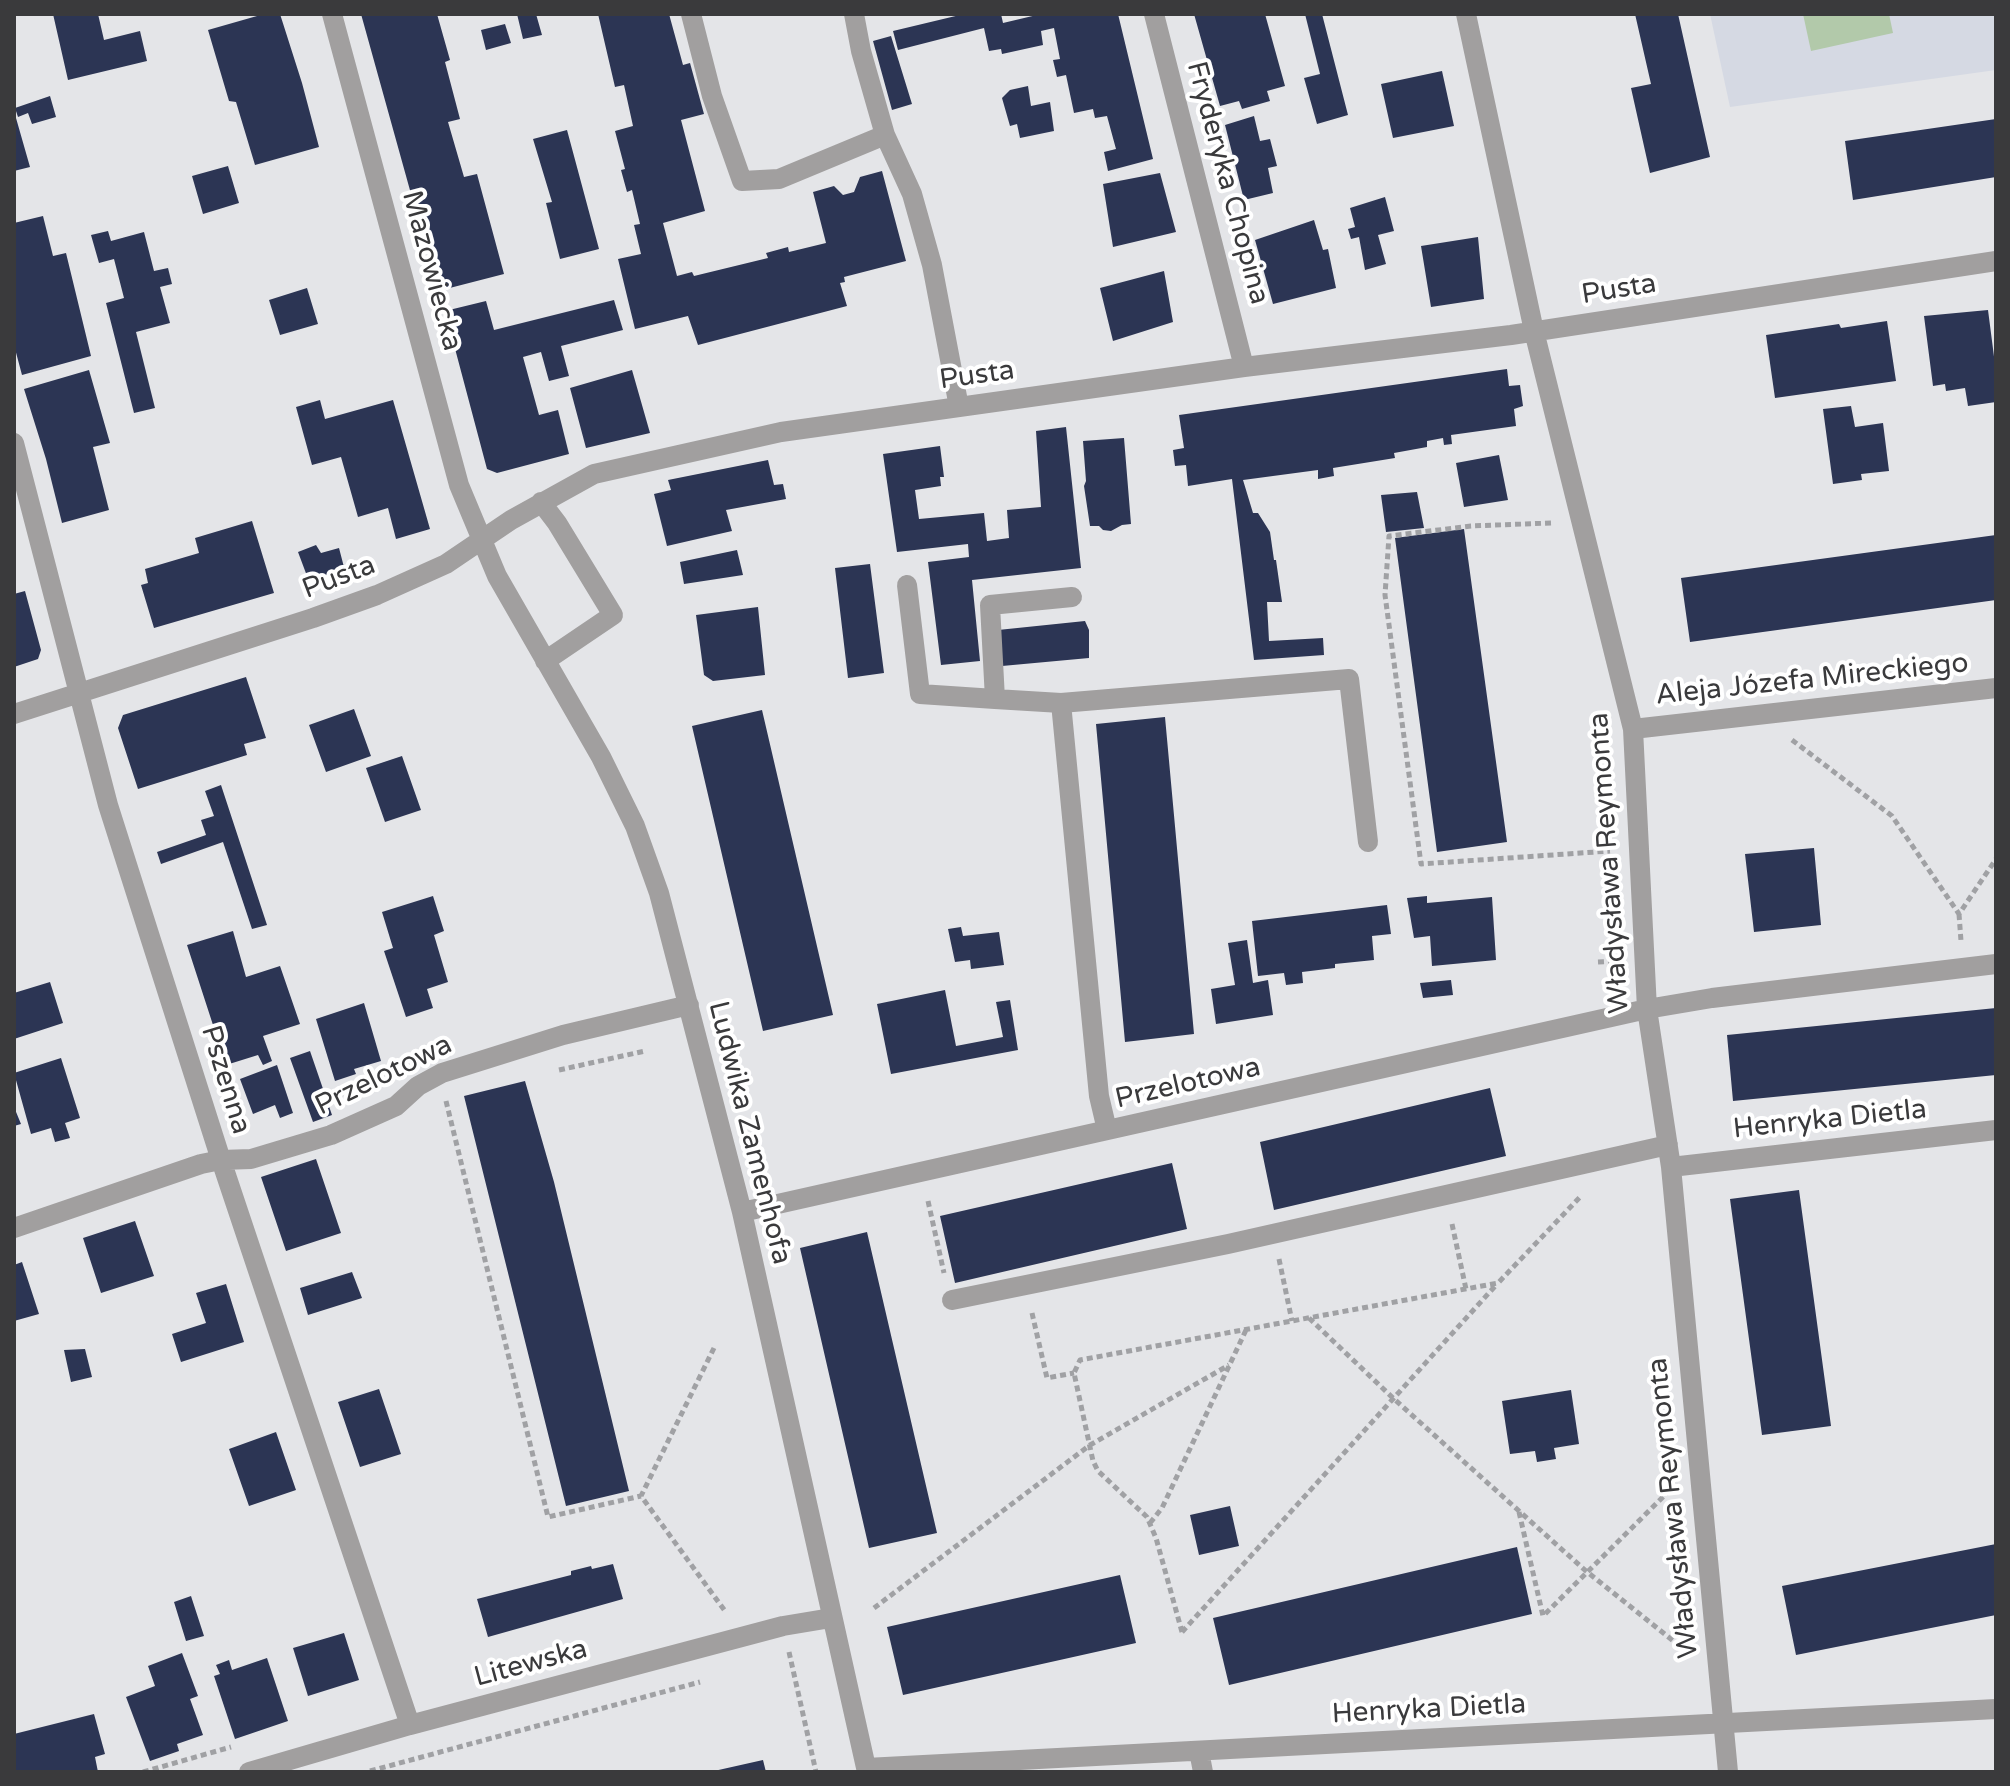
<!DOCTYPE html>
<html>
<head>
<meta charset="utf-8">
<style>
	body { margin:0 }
	#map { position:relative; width:2010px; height:1786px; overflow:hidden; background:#e4e5e8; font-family:"Varela Round",sans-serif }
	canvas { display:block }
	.frame { position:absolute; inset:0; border:16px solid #3a3a3c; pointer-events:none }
</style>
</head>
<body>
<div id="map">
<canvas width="2010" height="1786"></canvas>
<div class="frame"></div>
</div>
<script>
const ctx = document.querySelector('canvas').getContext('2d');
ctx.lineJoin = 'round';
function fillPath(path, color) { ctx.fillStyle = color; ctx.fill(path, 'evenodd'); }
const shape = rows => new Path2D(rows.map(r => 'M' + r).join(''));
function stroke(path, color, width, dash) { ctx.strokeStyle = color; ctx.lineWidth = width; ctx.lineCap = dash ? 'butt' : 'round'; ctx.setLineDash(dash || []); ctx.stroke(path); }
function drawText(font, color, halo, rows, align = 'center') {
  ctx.font = font + ' "Varela Round",sans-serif'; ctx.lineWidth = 8; ctx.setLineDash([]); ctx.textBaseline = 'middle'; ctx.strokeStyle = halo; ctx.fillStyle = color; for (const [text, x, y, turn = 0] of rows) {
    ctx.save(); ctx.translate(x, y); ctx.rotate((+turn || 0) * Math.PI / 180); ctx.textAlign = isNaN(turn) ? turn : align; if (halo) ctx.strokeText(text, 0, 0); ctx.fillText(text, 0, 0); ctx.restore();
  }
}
fillPath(shape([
	[1710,14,1996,14,1996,70,1730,107]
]), '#d5d9e3');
fillPath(shape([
	[1803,14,1889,14,1893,33,1811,51]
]), '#b2c9aa');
fillPath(shape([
	[53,14,98,14,104,40,140,31,147,61,68,80],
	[264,14,280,14,302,83,319,147,255,165,236,102,229,101,208,30],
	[361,14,437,14,450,60,445,62,460,119,448,122,464,177,477,174,504,274,438,291],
	[517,14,536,14,542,35,523,39],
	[598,14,669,14,683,65,690,63,704,114,681,120,705,211,663,223,677,276,692,272,694,276,768,258,766,253,788,247,789,252,826,243,813,192,834,186,843,195,854,192,860,177,882,171,906,261,844,277,845,282,840,283,847,306,698,345,688,316,635,329,618,259,641,254,634,225,640,224,632,190,627,192,621,170,625,169,615,131,633,126,624,85,615,87],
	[964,14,1001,14,1003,23,1041,14,1118,14,1153,159,1108,171,1104,152,1116,149,1107,116,1095,118,1093,109,1074,113,1066,75,1057,77,1053,60,1060,59,1054,28,1041,31,1043,45,1002,54,1001,49,989,51,984,28,898,50,893,31],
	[1194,14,1265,14,1285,86,1267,91,1270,101,1242,109,1239,101,1220,106],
	[1305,14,1322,14,1348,115,1317,124,1304,78,1320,74],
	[1635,14,1678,14,1710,157,1650,173,1631,88,1651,84],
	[505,24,511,43,486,50,481,30],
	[891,36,912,104,892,110,873,41],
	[1442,71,1454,126,1393,138,1381,84],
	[1028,86,1031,106,1050,102,1054,131,1020,138,1017,124,1010,126,1002,98,1010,90],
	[50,96,56,117,32,124,28,113,18,117,15,108],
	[14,111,30,167,14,171],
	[1254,116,1260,141,1270,139,1277,166,1268,168,1273,193,1244,200,1225,125],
	[1996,119,1996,177,1853,200,1845,141],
	[567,130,599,249,560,259,546,203,552,202,533,139],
	[228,166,239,203,203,214,192,176],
	[1160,173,1176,232,1113,247,1103,184],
	[1385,197,1394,231,1378,235,1386,264,1365,270,1359,237,1351,239,1348,229,1355,227,1350,208],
	[43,216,53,256,66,253,91,356,22,375,14,345,14,223],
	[1314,220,1323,250,1328,249,1336,288,1273,304,1255,240],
	[108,231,111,241,144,232,154,271,168,268,172,284,160,287,170,323,136,332,155,408,134,413,106,303,124,298,114,259,99,263,91,235],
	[1478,237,1484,299,1431,307,1421,246],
	[1164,271,1173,322,1113,341,1100,288],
	[307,288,318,324,280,335,269,300],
	[614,300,623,330,561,346,569,376,549,381,541,352,523,357,539,415,558,410,569,454,497,473,487,469,445,311,486,301,494,330],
	[1988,310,1996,372,1996,402,1968,406,1965,388,1946,391,1945,384,1933,386,1924,316],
	[1887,321,1896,381,1775,398,1766,335,1839,324,1841,328],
	[1507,369,1509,386,1520,385,1523,406,1514,409,1516,426,1451,435,1452,444,1444,445,1443,438,1427,441,1427,447,1394,453,1395,458,1333,468,1334,476,1318,479,1318,470,1243,480,1253,513,1258,513,1270,532,1274,560,1276,560,1282,602,1267,602,1269,641,1323,638,1324,655,1254,660,1232,479,1188,486,1186,465,1175,466,1173,450,1184,448,1179,415],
	[89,370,110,443,93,447,109,510,62,523,46,459,24,389],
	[632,370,650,433,586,448,570,388],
	[320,400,325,419,393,400,430,529,396,539,388,508,358,517,341,457,312,465,296,407],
	[1851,406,1855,427,1883,423,1889,471,1861,474,1862,480,1833,484,1823,409],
	[1066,427,1081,568,972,580,980,661,941,665,928,562,969,557,968,544,897,552,883,454,940,446,944,477,940,477,941,486,915,490,919,519,984,513,987,541,1009,538,1007,510,1041,507,1036,431],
	[1124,438,1131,524,1122,525,1111,531,1103,530,1099,526,1090,526,1084,486,1086,481,1083,441],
	[1499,455,1508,500,1464,507,1456,463],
	[768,460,774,485,783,484,786,499,726,510,732,531,667,546,654,494,671,490,668,480],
	[1417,492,1424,528,1386,532,1381,495],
	[252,521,274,593,154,628,141,585,148,583,145,569,199,553,195,538],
	[1464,529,1507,842,1437,852,1395,538],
	[1996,535,1996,600,1690,642,1681,578],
	[316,545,321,553,339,548,345,571,310,584,298,552],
	[737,550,743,575,684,584,680,562],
	[870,564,884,673,848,678,835,568],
	[25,591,41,650,38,659,14,667,14,594],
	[758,607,765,675,713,681,704,675,696,615],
	[1085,621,1089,630,1089,658,1002,666,998,630],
	[246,677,266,738,244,744,247,755,138,789,118,728,123,715],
	[354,709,371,756,326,772,309,725],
	[762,710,833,1015,763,1031,692,726],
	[1165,717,1194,1034,1125,1042,1096,724],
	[402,756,421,810,385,822,366,768],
	[221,785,267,925,252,929,223,842,161,864,157,852,206,835,201,820,214,816,205,791],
	[1814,848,1821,925,1754,932,1745,854],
	[433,896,444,931,434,935,448,982,427,989,433,1008,406,1017,384,951,393,948,382,912],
	[1427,896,1427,903,1492,897,1496,960,1432,966,1430,936,1414,938,1407,898],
	[1387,905,1391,934,1372,936,1374,960,1335,964,1335,968,1302,972,1303,983,1286,985,1284,973,1258,976,1252,921],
	[961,927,963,936,999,932,1004,965,971,969,970,960,955,962,948,929],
	[233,931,246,977,280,966,300,1024,263,1036,272,1061,263,1065,258,1055,226,1065,187,945],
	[1247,940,1253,983,1268,980,1273,1015,1216,1024,1211,989,1235,985,1228,943],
	[1451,980,1453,995,1423,998,1420,983],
	[50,982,63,1023,14,1039,14,993],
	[945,990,956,1046,1003,1037,996,1002,1010,1000,1018,1050,891,1074,877,1004],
	[364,1003,381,1061,354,1069,356,1074,335,1081,316,1019],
	[1996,1008,1996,1075,1733,1101,1727,1035],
	[310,1051,332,1115,313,1122,290,1058],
	[61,1058,80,1118,65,1123,70,1138,55,1142,51,1128,31,1134,14,1073],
	[277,1065,293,1113,280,1118,275,1105,253,1114,240,1079],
	[525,1081,554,1182,629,1491,566,1506,464,1096],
	[1490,1088,1506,1156,1274,1210,1260,1142],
	[14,1107,21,1124,14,1126],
	[316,1159,341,1233,286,1251,261,1177],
	[1172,1163,1187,1229,955,1283,940,1216],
	[1799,1190,1831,1426,1762,1435,1730,1199],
	[135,1221,154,1276,101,1293,83,1238],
	[867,1232,937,1533,869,1548,800,1248],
	[22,1262,39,1314,14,1321,14,1265],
	[352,1272,362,1298,308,1315,300,1288],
	[226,1284,244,1342,181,1362,172,1334,206,1323,196,1293],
	[85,1349,92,1377,71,1382,64,1350],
	[379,1389,401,1454,360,1467,338,1402],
	[1571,1390,1579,1444,1554,1448,1556,1459,1537,1462,1535,1451,1510,1454,1502,1401],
	[276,1432,296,1490,249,1506,229,1449],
	[1230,1506,1239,1546,1199,1555,1190,1515],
	[1996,1544,1996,1615,1796,1655,1782,1586],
	[1517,1547,1532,1614,1229,1685,1213,1618],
	[613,1564,623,1599,488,1637,477,1599,571,1575,571,1571,591,1566,592,1569],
	[1120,1575,1136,1643,903,1695,887,1627],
	[191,1596,204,1636,186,1641,174,1602],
	[344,1633,359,1680,308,1696,293,1648],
	[182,1653,198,1696,190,1699,203,1735,177,1744,179,1751,150,1761,126,1697,155,1686,148,1666],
	[267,1658,288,1721,235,1739,214,1676,220,1674,216,1665,229,1660,232,1670],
	[94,1714,105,1754,95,1757,98,1772,14,1772,14,1734],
	[763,1760,766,1772,714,1772,714,1771]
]), '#2c3554');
stroke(shape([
	[1551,523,1471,526,1389,536,1385,595,1421,864,1610,851],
	[1792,740,1892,816,1959,914,1996,859],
	[1959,914,1961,941],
	[1598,962,1617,961],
	[559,1070,645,1051],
	[446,1101,548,1517,641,1496],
	[928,1201,944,1273],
	[1452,1224,1466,1289],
	[1279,1259,1292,1321],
	[1032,1313,1047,1378,1074,1373],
	[1309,1318,1394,1399,1586,1571,1687,1652],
	[714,1348,641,1496,725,1611],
	[1519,1512,1543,1616,1671,1489],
	[1150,1523,1162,1508,1246,1330],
	[874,1608,1090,1445,1229,1365],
	[1182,1632,1156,1538,1147,1517,1098,1471,1093,1461,1074,1373,1080,1360,1498,1283,1581,1196],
	[1182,1632,1497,1284],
	[789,1652,816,1772],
	[370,1771,700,1682],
	[143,1772,231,1747]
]), '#a0a1a4', 5, [6, 4]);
stroke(shape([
	[332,14,459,485,497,576,601,757,635,826,659,893,742,1212,867,1772],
	[691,14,712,96,742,181,779,179,885,135],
	[854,14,861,51,885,135,912,194,932,265,959,407],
	[1154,14,1244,367],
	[1466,14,1534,331,1633,729,1647,1009,1671,1167,1728,1772],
	[14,443,108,805,221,1160,410,1725],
	[541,502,557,523,613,615,545,661],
	[907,585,920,694,995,699],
	[1061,703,995,699,990,605,1072,597],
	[14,714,313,618,377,595,446,564,511,520,594,474,781,432,1244,367,1511,335,1996,261],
	[1633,729,1996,688],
	[1107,1130,1099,1096,1061,703,1349,679,1368,842],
	[1671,1167,1996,1130],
	[742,1212,1647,1009,1712,998,1996,964],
	[14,1228,201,1164,221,1160,251,1159,331,1135,396,1106,418,1086,442,1073,563,1035,689,1005],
	[952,1300,1228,1244,1668,1145],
	[1199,1751,1203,1772],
	[866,1768,1996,1709],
	[249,1772,410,1725,783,1626,831,1618]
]), '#a19f9f', 20);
drawText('28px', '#3a3a3c', '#fff', [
	["Fryderyka Chopina",1227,183,75],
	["Mazowiecka",431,271,75],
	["Pusta",1619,290,-9],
	["Pusta",977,376,-8],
	["Pusta",339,578,-21],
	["Aleja Józefa Mireckiego",1812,680,-6],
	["Władysława Reymonta",1610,863,-94],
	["Przelotowa",384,1076,-26],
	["Pszenna",225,1080,73],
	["Przelotowa",1188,1084,-13],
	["Henryka Dietla",1830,1120,-6],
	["Ludwika Zamenhofa",749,1133,76],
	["Władysława Reymonta",1674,1508,-96],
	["Litewska",531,1664,-15],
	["Henryka Dietla",1429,1710,-3]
]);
</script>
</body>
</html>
